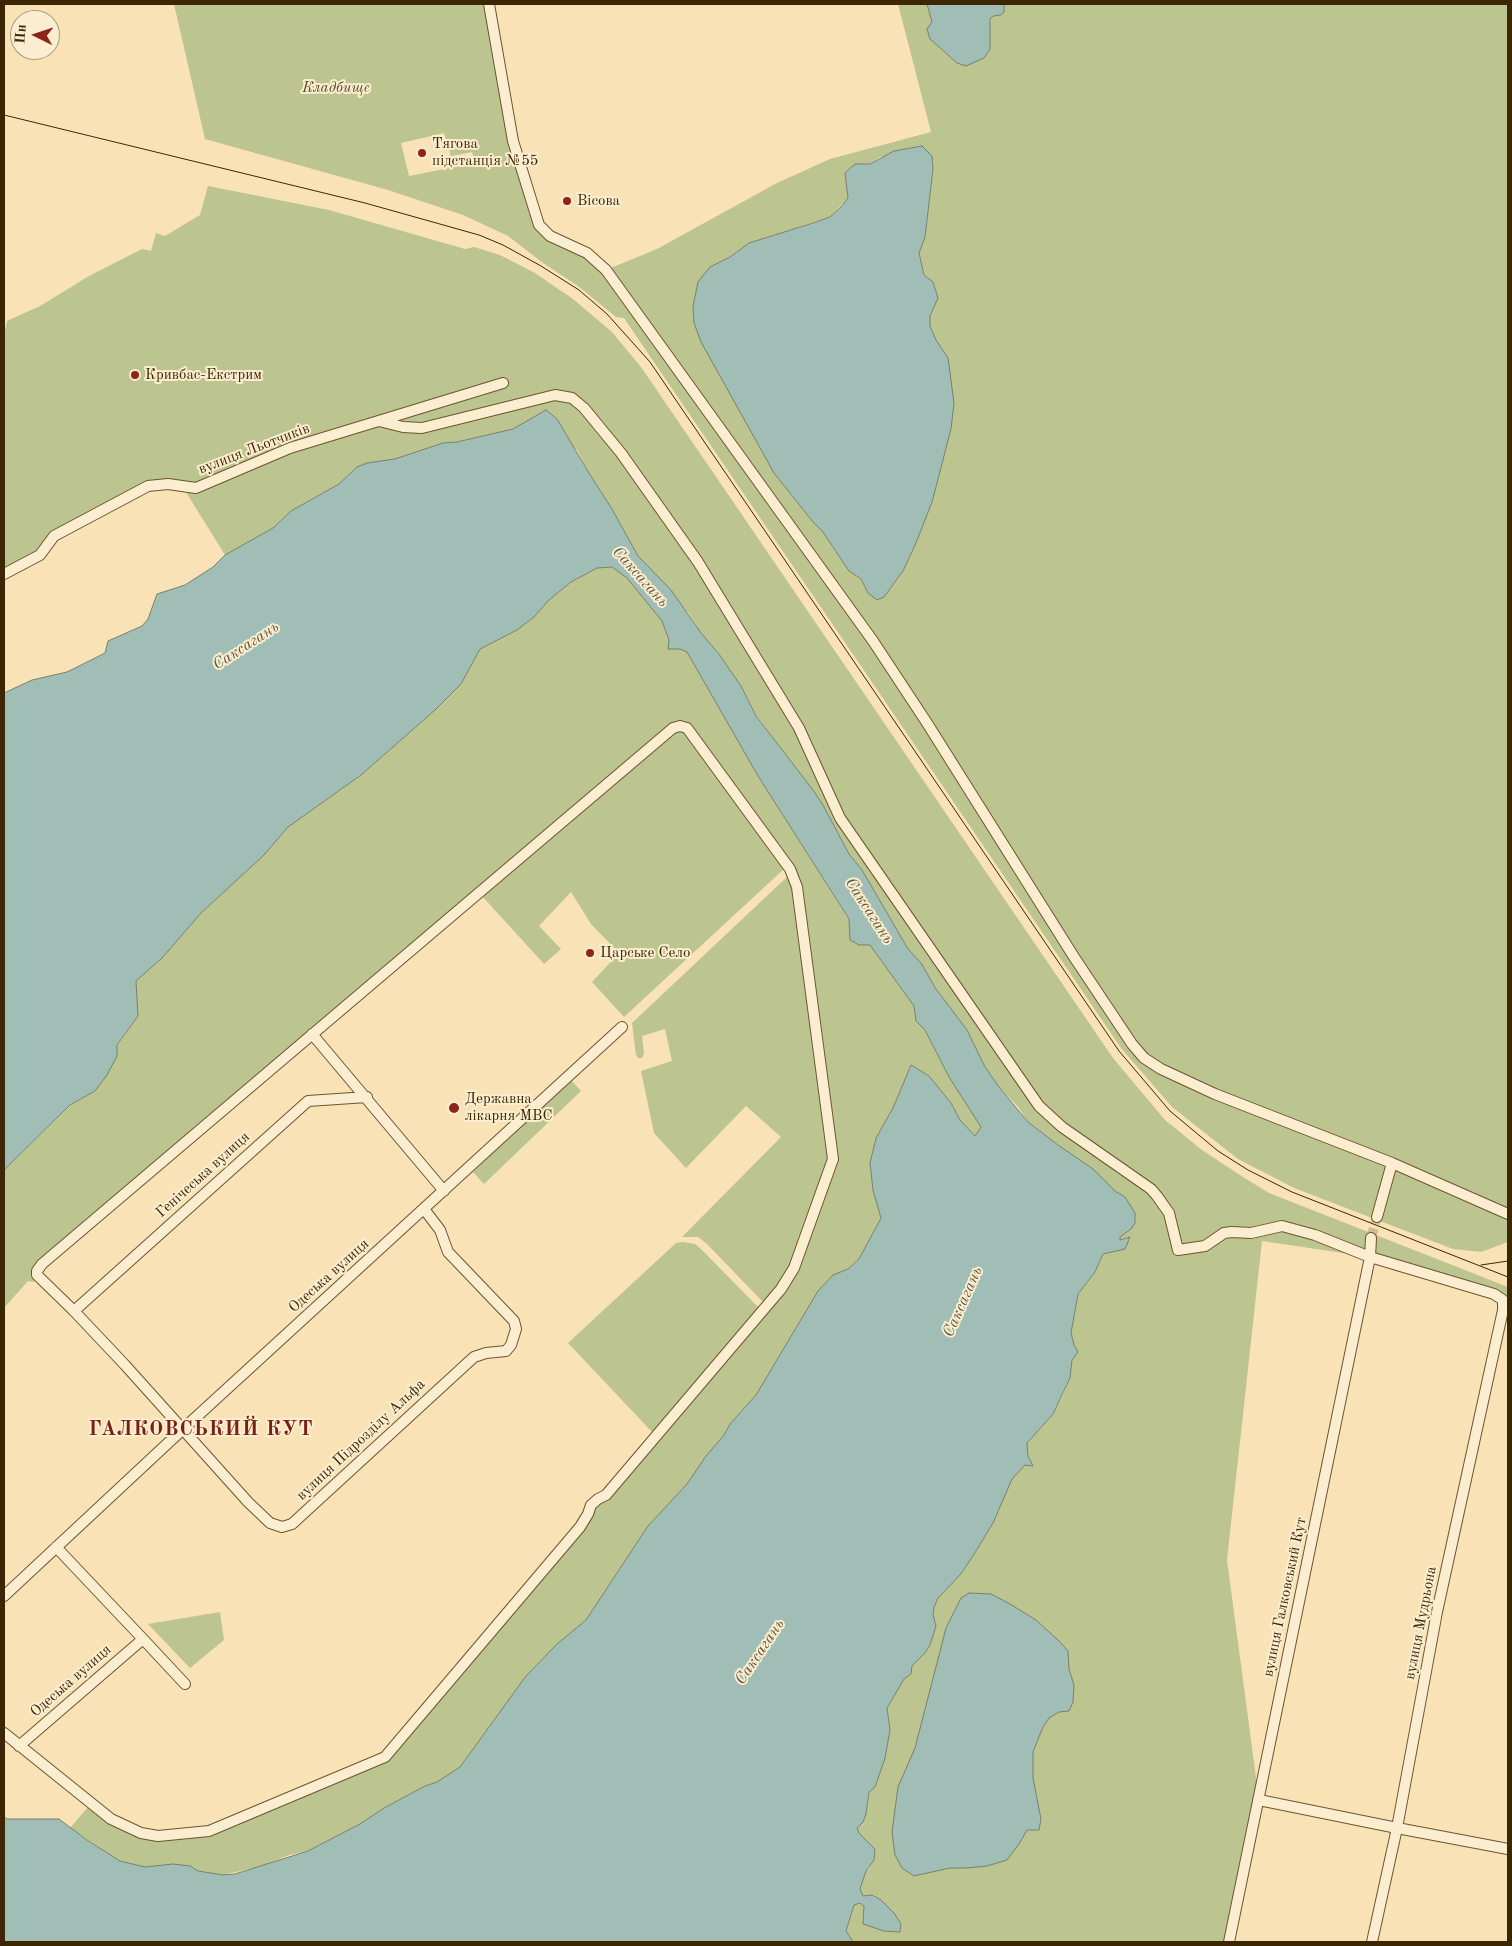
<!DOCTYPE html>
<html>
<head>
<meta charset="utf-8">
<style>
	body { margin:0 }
	#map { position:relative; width:1512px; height:1946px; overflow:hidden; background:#f9e3b6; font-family:"Old Standard TT",serif }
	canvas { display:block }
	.frame { position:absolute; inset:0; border:5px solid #3c2603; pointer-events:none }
	.north { position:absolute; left:10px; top:10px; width:50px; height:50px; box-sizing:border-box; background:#fbedd0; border:1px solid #af9d7e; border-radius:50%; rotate:274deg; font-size:14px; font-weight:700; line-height:20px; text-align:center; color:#3c2603 }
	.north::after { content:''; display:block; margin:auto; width:18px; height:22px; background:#8f2418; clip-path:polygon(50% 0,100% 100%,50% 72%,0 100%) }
</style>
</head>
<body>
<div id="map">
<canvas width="1512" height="1946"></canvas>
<div class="frame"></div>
<div class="north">Пн</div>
</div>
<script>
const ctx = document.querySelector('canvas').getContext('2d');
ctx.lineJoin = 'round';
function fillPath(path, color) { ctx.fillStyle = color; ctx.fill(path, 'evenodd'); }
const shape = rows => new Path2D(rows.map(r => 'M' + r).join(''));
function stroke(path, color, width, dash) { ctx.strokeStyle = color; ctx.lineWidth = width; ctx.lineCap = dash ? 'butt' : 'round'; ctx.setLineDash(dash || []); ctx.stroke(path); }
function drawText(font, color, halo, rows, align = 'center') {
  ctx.font = font + ' "Old Standard TT",serif'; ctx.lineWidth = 4; ctx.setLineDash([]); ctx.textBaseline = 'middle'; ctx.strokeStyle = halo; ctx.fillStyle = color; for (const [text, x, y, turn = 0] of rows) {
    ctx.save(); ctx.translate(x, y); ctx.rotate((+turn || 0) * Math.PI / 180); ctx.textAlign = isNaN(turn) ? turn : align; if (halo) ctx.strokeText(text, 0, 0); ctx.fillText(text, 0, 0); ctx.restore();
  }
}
fillPath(shape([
	[174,4,489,4,513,141,539,225,606,270,657,249,777,183,830,159,931,132,898,4,927,4,932,22,930,39,957,63,984,58,990,49,990,19,993,16,1001,15,1004,12,1004,4,1508,4,1508,1242,1481,1252,1453,1249,1294,1188,1238,1159,1172,1107,1121,1048,624,318,616,317,578,286,543,263,508,236,463,215,388,190,205,139],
	[444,133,451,156,472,152,475,163,409,176,401,143],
	[932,156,933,169,925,237,919,253,924,275,933,282,937,297,930,316,930,326,936,340,948,358,945,450,932,502,916,543,903,571,884,597,849,571,823,532,813,522,774,473,710,267,730,257,749,243,830,217,848,198,845,173,855,164,870,164,880,157],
	[208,186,329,210,465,249,474,247,500,255,535,273,573,299,612,332,641,367,1113,1058,1165,1120,1202,1150,1243,1177,1269,1193,1508,1287,1508,1299,1370,1257,1262,1241,1227,1560,1259,1800,1229,1942,853,1942,846,1931,854,1905,860,1903,864,1906,863,1924,884,1931,900,1932,881,1900,873,1895,863,1896,860,1889,866,1871,870,1868,857,1828,863,1822,868,1805,869,1792,878,1780,878,1775,885,1758,890,1730,887,1708,904,1679,911,1674,912,1666,925,1653,930,1645,936,1626,933,1615,934,1607,938,1598,960,1575,973,1556,993,1523,1011,1479,1025,1465,1028,1456,1027,1443,1053,1414,1063,1395,1070,1378,1072,1360,1075,1355,1071,1333,1078,1294,1095,1272,1103,1254,1118,1249,1129,1237,1119,1240,1120,1237,1131,1229,1125,1197,1115,1191,1093,1169,1058,1145,1028,1122,1019,1108,999,1087,985,1067,967,1030,936,989,921,963,908,949,862,870,849,854,823,805,756,715,741,686,719,654,701,633,689,614,638,556,612,509,592,478,577,450,527,422,513,429,457,442,443,443,395,459,357,467,339,484,291,511,273,528,225,555,179,481,166,479,146,482,37,553,4,569,4,335,7,321,40,306,89,276,142,249,151,251,156,233,165,236,200,215],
	[612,567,627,578,662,621,669,640,687,652,758,776,849,920,849,932,859,945,870,945,914,1006,917,1020,925,1030,949,1077,982,1127,975,1136,960,1120,951,1103,929,1076,911,1065,893,1108,876,1138,870,1163,873,1190,881,1218,859,1259,848,1269,833,1275,818,1291,756,1395,730,1424,724,1435,706,1456,687,1484,648,1526,586,1620,556,1645,526,1676,460,1767,437,1782,425,1786,384,1808,360,1824,308,1851,289,1855,262,1866,223,1875,198,1871,190,1866,145,1867,120,1861,70,1828,89,1806,140,1836,210,1834,387,1761,594,1507,783,1290,837,1159,800,886,681,722,309,1031,33,1269,32,1276,34,1282,28,1281,4,1308,4,1170,71,1105,95,1091,117,1056,117,1046,138,1016,136,981,162,958,201,913,264,855,288,827,361,775,435,710,461,684,480,649,517,630,534,617,549,600,571,582,597,568],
	[675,730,685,731,785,868,624,1017,592,982,619,953,591,924,571,892,539,926,561,949,544,964,482,896],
	[788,876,792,885,830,1158,791,1267,778,1286,764,1303,706,1243,698,1237,682,1237,781,1137,746,1106,686,1168,654,1133,641,1071,672,1061,665,1029,642,1036,644,1053,642,1058,638,1058,636,1055,632,1023],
	[570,1079,581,1091,484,1184,473,1172],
	[683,1242,695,1244,701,1249,759,1308,653,1433,568,1343,676,1243],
	[220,1612,224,1640,190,1668,148,1624]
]), '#bcc48f');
const water = shape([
	[927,4,1004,4,1004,12,1001,15,993,16,990,19,990,49,984,58,966,66,957,63,930,39,927,29,932,22,927,4],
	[922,146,932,156,933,169,925,237,919,253,924,275,933,282,938,298,930,316,930,326,936,340,948,358,954,403,951,429,932,502,916,543,903,571,884,597,877,600,868,593,861,579,849,571,823,532,813,522,774,473,701,342,694,323,693,306,698,282,710,267,730,257,749,243,813,223,830,217,841,207,848,198,845,173,855,164,870,164,894,151,922,146],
	[546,410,557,419,592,478,612,509,638,556,671,590,701,633,719,654,741,686,756,716,813,790,823,805,849,854,862,870,908,949,921,963,936,989,967,1030,985,1067,999,1087,1028,1122,1058,1145,1093,1169,1115,1191,1125,1197,1135,1213,1135,1223,1131,1229,1120,1237,1120,1240,1130,1237,1125,1249,1103,1254,1095,1272,1078,1294,1071,1333,1074,1345,1078,1352,1072,1360,1070,1378,1053,1414,1027,1443,1028,1456,1033,1466,1025,1465,1012,1479,993,1523,973,1556,960,1575,938,1598,934,1607,933,1615,936,1626,930,1645,925,1653,912,1666,911,1674,904,1679,887,1708,890,1730,885,1758,875,1787,869,1792,866,1814,863,1822,857,1828,859,1833,875,1849,874,1860,866,1871,860,1889,863,1896,872,1895,881,1900,894,1913,901,1924,900,1932,884,1931,863,1924,864,1906,860,1903,854,1905,846,1931,853,1942,4,1942,4,1817,7,1819,59,1819,87,1840,120,1861,145,1867,173,1864,190,1866,198,1871,223,1875,235,1874,308,1851,360,1824,384,1808,425,1786,437,1782,460,1767,526,1676,556,1645,586,1620,648,1526,687,1484,706,1456,724,1435,730,1424,756,1395,818,1291,833,1275,848,1269,859,1259,881,1218,873,1190,870,1163,876,1138,893,1108,911,1065,929,1076,951,1103,960,1120,975,1136,981,1127,949,1077,925,1030,916,1021,914,1006,870,945,859,945,850,940,849,919,758,776,687,652,680,649,668,649,669,640,662,621,627,578,612,567,597,568,571,582,549,600,534,617,517,630,480,649,461,684,435,710,361,775,288,827,264,855,201,913,162,958,136,981,138,1016,117,1045,117,1056,107,1075,95,1091,70,1105,4,1170,4,693,32,680,67,672,105,653,108,641,142,626,148,619,157,594,185,585,213,567,225,555,273,528,291,511,339,484,357,467,367,463,395,459,443,443,457,442,513,429,546,410],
	[969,1593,991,1594,1010,1604,1036,1620,1059,1641,1068,1651,1069,1669,1074,1685,1073,1702,1069,1711,1059,1712,1049,1718,1043,1727,1033,1752,1033,1778,1041,1819,1039,1830,1027,1830,1019,1844,1007,1860,987,1866,967,1868,950,1868,914,1876,902,1868,895,1855,892,1832,898,1787,915,1748,946,1628,961,1598,969,1593]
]);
fillPath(water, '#a0bdb6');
stroke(water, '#78816e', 1);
stroke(shape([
	[1371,1238,1377,1217]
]), '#d3bd92', 10, [10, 5]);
const street = shape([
	[489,4,513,141,539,225,550,236,587,253,606,270,873,641,927,723,1074,957,1132,1044,1144,1058,1161,1069,1215,1094,1392,1163,1508,1214],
	[379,421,403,427,422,428,555,395,572,398,584,408,621,453,698,562,799,728,840,818,1039,1106,1062,1127,1151,1189,1157,1196,1169,1213,1178,1250,1205,1246,1224,1233,1232,1232,1251,1233,1282,1226,1315,1235,1370,1257,1494,1294,1503,1300,1503,1310,1437,1612,1397,1828,1372,1942],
	[4,574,40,555,54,536,148,486,168,484,196,488,290,448,503,383],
	[312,1034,444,1191],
	[1377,1217,1392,1163],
	[74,1311,308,1101,367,1097],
	[56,1547,143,1639],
	[4,1596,182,1430,622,1027],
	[4,1733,111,1819,141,1833,158,1836,209,1831,385,1757,580,1527,588,1514,591,1505,598,1499,606,1495,781,1289,794,1268,833,1159,797,887,790,869,687,728,680,726,673,728,42,1264,37,1271,37,1275,74,1311,125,1365,248,1502,270,1523,282,1527,292,1524,474,1357,486,1353,506,1351,511,1345,516,1329,514,1321,448,1252,440,1230,424,1209],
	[19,1746,143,1639,185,1684],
	[1259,1800,1397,1828,1508,1849],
	[1229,1942,1370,1257,1371,1238]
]);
stroke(street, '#6b5530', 12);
stroke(street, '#fbedd0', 10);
stroke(shape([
	[4,115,365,203,479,235,503,245,541,266,579,290,607,314,650,362,1119,1051,1170,1111,1218,1151,1248,1170,1292,1192,1508,1277],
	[1481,1265,1508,1261]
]), '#3c2603', 1);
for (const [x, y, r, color] of [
	[422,153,5,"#8f2418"],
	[567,201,5,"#8f2418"],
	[135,375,5,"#8f2418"],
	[590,953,5,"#8f2418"],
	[454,1108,6,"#8f2418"]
]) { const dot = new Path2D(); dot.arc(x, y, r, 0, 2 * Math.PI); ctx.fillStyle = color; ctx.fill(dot); stroke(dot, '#fbedd0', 2); }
drawText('italic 15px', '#5c4e26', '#fbedd0', [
	["Кладбище",336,88]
]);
drawText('15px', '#3c2603', '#fbedd0', [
	["Тягова",432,144],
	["підстанція №55",432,161],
	["Вісова",577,201],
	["Кривбас-Екстрим",145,375],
	["Царське Село",600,953],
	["Державна",465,1099],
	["лікарня МВС",465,1116]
], 'left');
drawText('15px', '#3c2603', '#fbedd0', [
	["вулиця Льотчиків",254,449,-21],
	["Генічеська вулиця",203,1175,-42],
	["Одеська вулиця",329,1276,-42],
	["вулиця Підрозділу Альфа",361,1440,-43],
	["вулиця Галковський Кут",1285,1597,-78],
	["вулиця Мудрьона",1421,1623,-79],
	["Одеська вулиця",71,1681,-41]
]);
drawText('italic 16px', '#5a5339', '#fbedd0', [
	["Саксагань",640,577,48],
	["Саксагань",246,646,-33],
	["Саксагань",869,911,57],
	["Саксагань",963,1302,-66],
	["Саксагань",760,1652,-56]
]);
ctx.letterSpacing = '1px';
drawText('bold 20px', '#7a1f14', '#fbedd0', [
	["ГАЛКОВСЬКИЙ КУТ",201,1430]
]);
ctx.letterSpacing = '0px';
</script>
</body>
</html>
